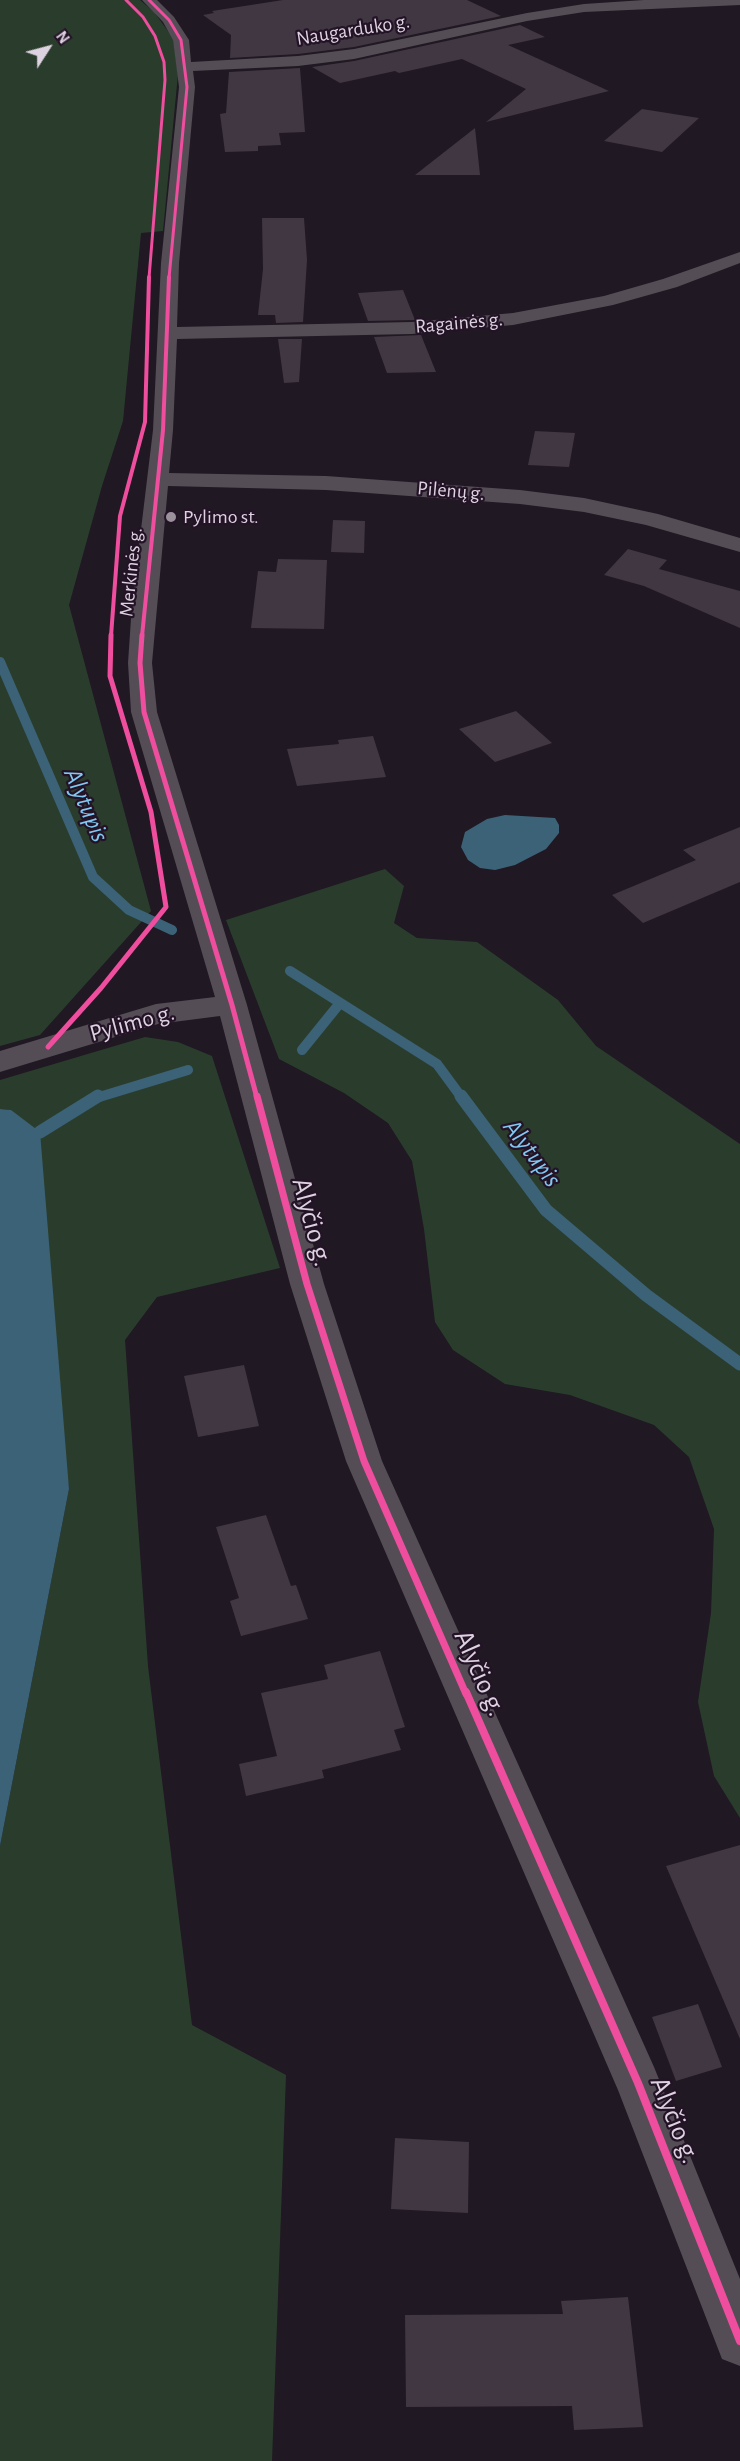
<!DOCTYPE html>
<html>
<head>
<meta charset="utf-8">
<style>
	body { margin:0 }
	#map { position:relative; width:740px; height:2461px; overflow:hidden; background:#201822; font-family:"Alegreya Sans",sans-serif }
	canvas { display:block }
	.north { position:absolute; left:18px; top:18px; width:60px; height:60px; -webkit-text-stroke:4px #241327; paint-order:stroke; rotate:54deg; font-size:16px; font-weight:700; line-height:24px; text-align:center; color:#ddd2df }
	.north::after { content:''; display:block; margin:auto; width:21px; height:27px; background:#ddd2df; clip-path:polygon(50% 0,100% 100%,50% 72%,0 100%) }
</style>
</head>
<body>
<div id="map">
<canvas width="740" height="2461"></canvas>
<div class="north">N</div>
</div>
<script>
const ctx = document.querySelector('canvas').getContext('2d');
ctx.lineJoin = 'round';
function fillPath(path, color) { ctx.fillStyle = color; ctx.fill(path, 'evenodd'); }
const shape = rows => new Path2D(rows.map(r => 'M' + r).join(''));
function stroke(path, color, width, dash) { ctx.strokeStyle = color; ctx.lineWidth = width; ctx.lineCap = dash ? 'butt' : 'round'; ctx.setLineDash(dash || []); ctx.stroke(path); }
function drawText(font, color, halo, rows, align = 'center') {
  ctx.font = font + ' "Alegreya Sans",sans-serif'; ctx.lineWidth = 4.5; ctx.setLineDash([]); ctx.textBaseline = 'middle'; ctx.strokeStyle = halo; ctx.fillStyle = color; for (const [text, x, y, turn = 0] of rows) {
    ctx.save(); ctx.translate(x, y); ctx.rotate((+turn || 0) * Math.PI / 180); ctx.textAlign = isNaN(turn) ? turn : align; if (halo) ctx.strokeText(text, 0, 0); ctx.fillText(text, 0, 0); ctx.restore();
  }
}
fillPath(shape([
	[0,0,140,0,154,12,173,38,178,74,163,231,141,233,123,421,102,486,69,605,151,911,40,1035,0,1046],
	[385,869,404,886,394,923,417,938,477,942,558,1000,596,1046,740,1144,740,1818,714,1776,698,1702,711,1613,714,1529,689,1457,654,1425,570,1395,505,1384,453,1350,435,1322,424,1229,412,1161,388,1123,344,1093,279,1059,226,920],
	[145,1037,178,1042,212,1056,280,1268,157,1297,125,1340,148,1666,192,2025,286,2075,272,2461,0,2461,0,1846,69,1489,11,1110,0,1109,0,1080]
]), '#2a3d2d');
fillPath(shape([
	[505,815,555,818,559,825,559,833,546,849,515,865,495,870,480,868,468,860,461,847,465,832,487,819],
	[0,1109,11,1110,40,1132,69,1489,0,1846]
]), '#3c6278');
stroke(shape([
	[0,662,93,877,129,910,172,930],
	[290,971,437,1064,462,1098],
	[302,1050,340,1003],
	[96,1098,188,1070]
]), '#3c6278', 10);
stroke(shape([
	[461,1096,546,1210,646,1295,740,1364],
	[40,1132,98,1096]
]), '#3c6278', 13);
fillPath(shape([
	[283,0,467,0,501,16,354,47,298,54,230,58,231,35,203,15,214,13,212,11],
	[520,25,545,37,508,45,609,91,486,122,526,89,462,59,399,73,395,71,340,83,312,67,354,61],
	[300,68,305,132,279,133,281,145,258,146,258,151,225,152,220,114,226,113,229,72],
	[642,109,699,118,662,152,604,141],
	[475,128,480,175,415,175],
	[262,218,304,218,307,260,303,322,276,323,275,315,258,315,263,269],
	[403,290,415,320,368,321,358,293],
	[421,335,436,372,387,373,374,337],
	[278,339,302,339,299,382,284,383],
	[535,431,575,433,569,467,528,465],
	[333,520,365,521,364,553,331,552],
	[628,549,667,560,659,569,740,591,740,628,644,586,604,575],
	[278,559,327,560,324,629,251,628,258,571,276,572],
	[516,711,552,743,495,762,459,729],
	[373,736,386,777,297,786,287,749,339,744,338,740],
	[740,827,740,882,643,923,612,895,696,860,683,850],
	[244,1365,259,1426,198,1437,184,1376],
	[266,1515,291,1586,296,1585,308,1619,241,1636,230,1601,239,1598,216,1527],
	[380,1651,405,1727,394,1730,401,1750,322,1770,324,1778,246,1796,239,1764,277,1756,261,1693,328,1679,324,1665],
	[740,1845,740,2039,666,1866],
	[698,2004,722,2067,676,2081,652,2017],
	[395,2138,469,2142,468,2213,391,2209],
	[628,2297,643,2427,574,2430,572,2406,406,2407,405,2315,563,2314,561,2301]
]), '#403742');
fillPath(shape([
	[142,0,157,0,174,17,189,40,191,62,298,56,354,49,527,13,584,4,644,0,740,0,740,5,584,12,527,21,354,59,298,66,193,71,195,87,179,263,177,327,412,322,513,313,604,296,663,279,740,252,740,263,677,287,613,305,513,325,412,334,177,339,173,430,169,473,326,476,520,490,584,498,658,514,740,538,740,552,646,525,584,512,520,504,326,490,168,486,152,663,157,712,247,1005,324,1284,382,1461,654,2067,740,2279,740,2366,722,2359,618,2090,346,1461,290,1284,220,1016,158,1024,0,1072,0,1051,156,1004,215,997,131,712,128,663,132,604,153,430,161,263,179,87,173,40,163,22,142,0]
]), '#544d56');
stroke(shape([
	[126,0,143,17,155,36,164,62,165,80,149,278],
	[149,0,169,20,181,40,187,87,169,278]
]), '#ef4d9e', 3);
stroke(shape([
	[111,636,120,516,145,422,149,277],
	[142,636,163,430,169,277]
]), '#ef4d9e', 4);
stroke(shape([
	[142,635,140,663,144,712,232,1005,257,1098],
	[48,1047,101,988,166,907,151,812,110,676,111,635]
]), '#ef4d9e', 5);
stroke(shape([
	[257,1096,307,1284,364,1461,466,1694]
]), '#ef4d9e', 7);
stroke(shape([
	[466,1692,638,2083,740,2341]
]), '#ef4d9e', 8);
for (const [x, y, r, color] of [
	[171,517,6,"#9b919d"]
]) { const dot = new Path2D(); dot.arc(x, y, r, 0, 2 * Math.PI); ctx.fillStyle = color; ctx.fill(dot); stroke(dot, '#241327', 2); }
drawText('20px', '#ddd2df', '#241327', [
	["Naugarduko g.",353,30,-9],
	["Ragainės g.",459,323,-5],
	["Pilėnų g.",451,491,5],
	["Merkinės g.",131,572,-84]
]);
drawText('20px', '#ddd2df', '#241327', [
	["Pylimo st.",183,517]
], 'left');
drawText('24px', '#ddd2df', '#241327', [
	["Pylimo g.",132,1023,-15]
]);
drawText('italic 26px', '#82c8f0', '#241327', [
	["Alytupis",86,805,67],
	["Alytupis",532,1153,53]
]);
drawText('28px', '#ddd2df', '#241327', [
	["Alyčio g.",312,1222,75],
	["Alyčio g.",480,1673,66],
	["Alyčio g.",675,2120,68]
]);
</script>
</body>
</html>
